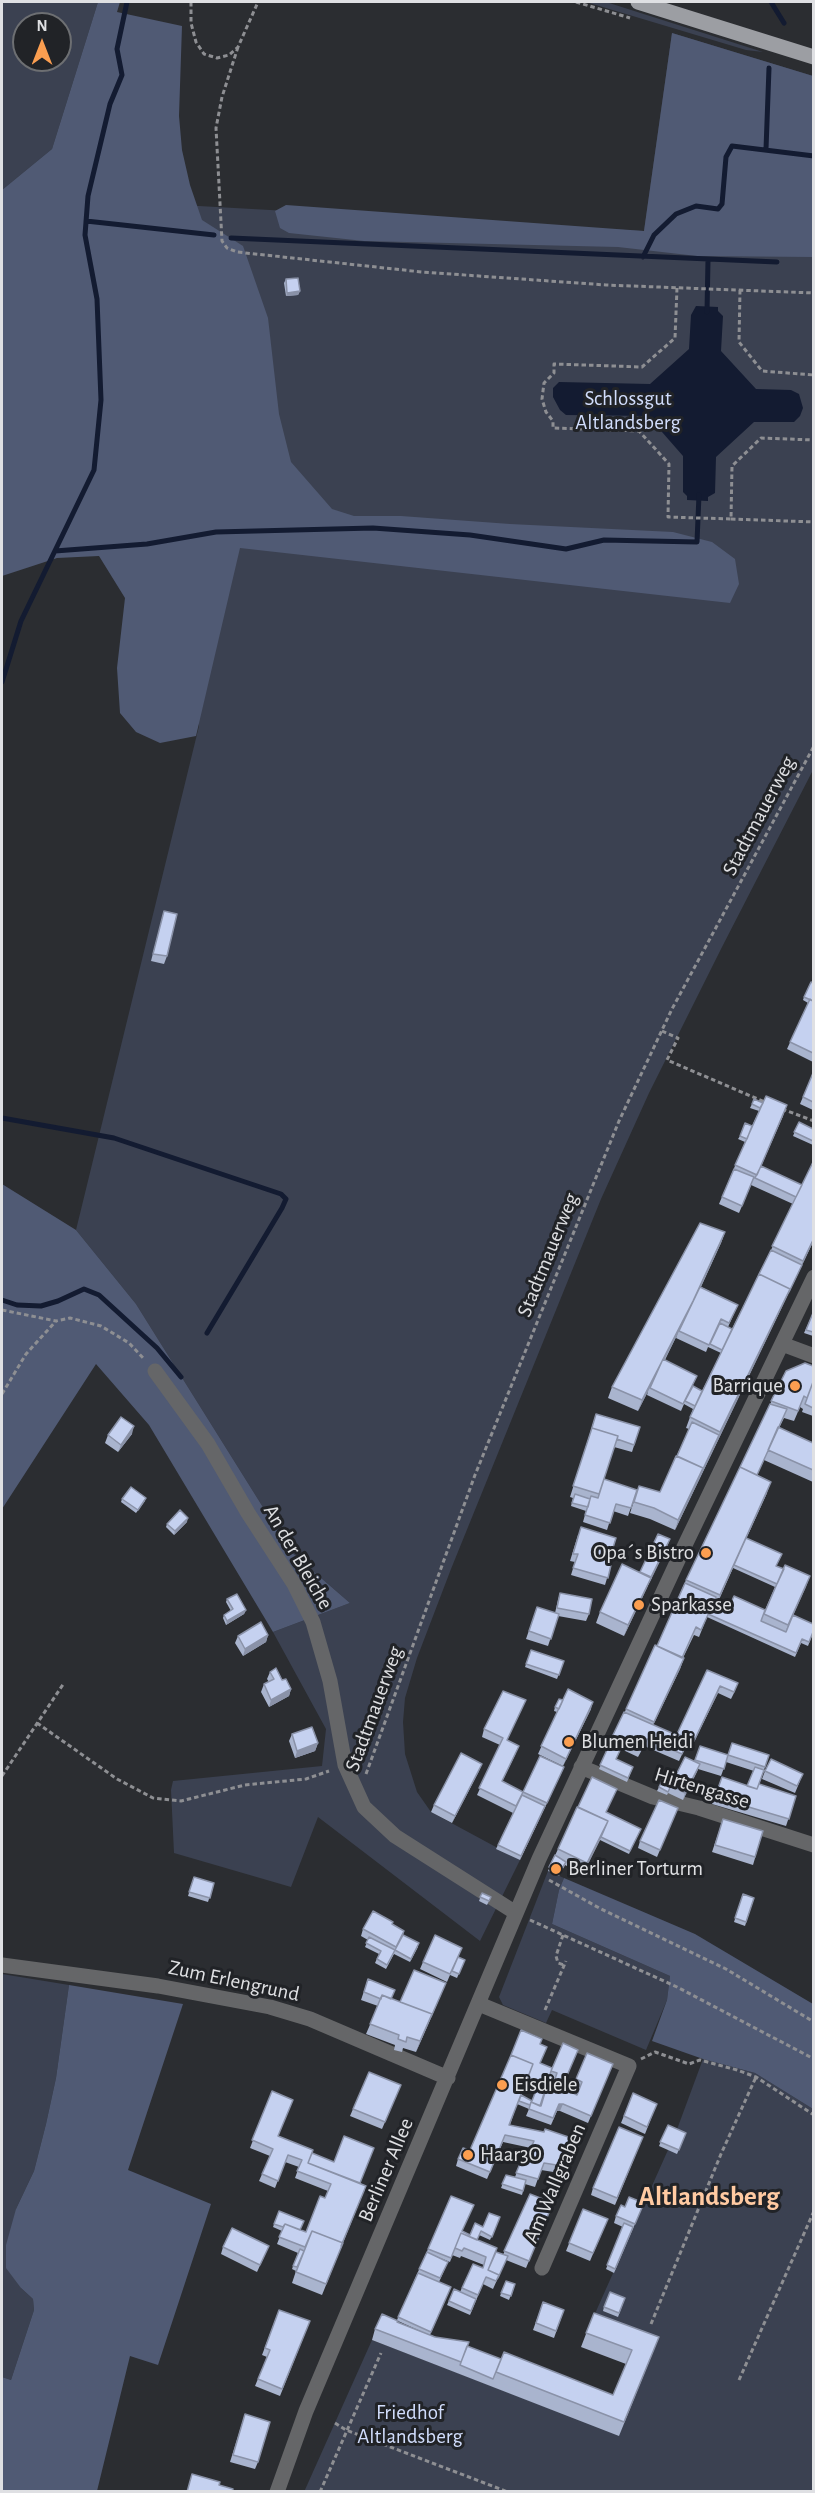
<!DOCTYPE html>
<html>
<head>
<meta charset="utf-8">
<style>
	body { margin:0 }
	#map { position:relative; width:815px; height:2493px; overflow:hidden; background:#2b2d31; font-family:"Alegreya Sans",sans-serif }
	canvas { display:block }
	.frame { position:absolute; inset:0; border:3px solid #dfe0e3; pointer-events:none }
	.north { position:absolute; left:12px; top:12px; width:60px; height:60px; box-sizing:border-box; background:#212327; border:2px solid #6d6f72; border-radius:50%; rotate:0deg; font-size:16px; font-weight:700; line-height:24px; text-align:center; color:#dfe0e3 }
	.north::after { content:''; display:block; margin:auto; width:21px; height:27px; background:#fb9e50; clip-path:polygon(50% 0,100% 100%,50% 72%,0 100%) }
</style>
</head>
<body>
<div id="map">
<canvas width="815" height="2493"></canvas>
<div class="frame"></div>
<div class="north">N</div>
</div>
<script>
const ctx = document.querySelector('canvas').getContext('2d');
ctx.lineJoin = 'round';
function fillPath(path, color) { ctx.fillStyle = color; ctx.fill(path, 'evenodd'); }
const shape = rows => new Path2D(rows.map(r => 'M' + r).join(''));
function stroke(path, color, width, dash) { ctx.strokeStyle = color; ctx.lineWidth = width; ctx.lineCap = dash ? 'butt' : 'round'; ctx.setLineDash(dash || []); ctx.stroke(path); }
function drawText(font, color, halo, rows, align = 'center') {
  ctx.font = font + ' "Alegreya Sans",sans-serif'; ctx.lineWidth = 6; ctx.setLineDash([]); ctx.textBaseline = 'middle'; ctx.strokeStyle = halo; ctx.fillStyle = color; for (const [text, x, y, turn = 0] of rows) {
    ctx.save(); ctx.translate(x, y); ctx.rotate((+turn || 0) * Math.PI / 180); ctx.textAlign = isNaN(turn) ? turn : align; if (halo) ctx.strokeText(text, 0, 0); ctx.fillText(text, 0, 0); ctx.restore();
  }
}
fillPath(shape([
	[2,2,98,2,52,149,2,190],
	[24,24,60,24,60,60,24,60],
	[586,2,606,2,763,52,746,50],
	[672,33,813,76,813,770,722,947,649,1093,601,1199,451,1569,417,1658,405,1698,403,1722,405,1754,417,1792,431,1812,520,1860,480,1941,318,1817,291,1887,174,1853,171,1790,173,1781,322,1766,326,1729,273,1632,350,1603,291,1552,136,1304,76,1230,199,726,92,200,644,231],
	[548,1871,564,1878,559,1890,552,1924,670,1976,667,2000,646,2050,552,2010,546,2023,503,2005,499,1997],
	[2,1974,69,1985,56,2078,46,2124,34,2171,16,2209,21,2288,33,2299,34,2310,11,2380,2,2377],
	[703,2059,755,2073,813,2109,813,2491,304,2492,372,2340,619,2435,653,2351,589,2327,676,2132]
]), '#3b4151');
fillPath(shape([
	[98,2,120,2,117,12,182,26,179,116,182,150,190,185,202,220,243,246,268,318,279,414,291,462,332,509,354,516,401,516,510,524,673,532,712,542,735,559,739,584,730,603,240,548,196,736,160,743,136,732,120,713,117,668,125,598,99,556,57,558,2,576,2,190,52,149],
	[672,33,813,76,813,257,697,256,618,247,364,241,289,233,280,228,275,211,286,205,644,231],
	[2,1184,76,1230,136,1304,291,1552,350,1603,273,1632,149,1425,96,1364,2,1509],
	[564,1878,695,1934,813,2004,813,2109,755,2073,703,2059,652,2041,667,2000,670,1976,552,1924,559,1890],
	[69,1985,183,2004,128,2170,211,2204,158,2365,130,2356,97,2491,2,2491,2,2377,11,2380,34,2310,33,2299,21,2288,6,2268,6,2245,16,2209,34,2171,46,2124,56,2078]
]), '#505a74');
fillPath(shape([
	[696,306,718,307,718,311,723,316,721,351,756,389,791,390,799,394,803,408,800,416,794,422,754,422,716,457,715,493,708,497,708,501,687,500,687,496,683,492,683,456,648,416,566,415,560,410,553,397,553,388,559,382,650,384,689,349,691,315]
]), '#131b31');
stroke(shape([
	[771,2,784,23],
	[766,149,769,68],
	[86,221,214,235],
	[231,238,777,262],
	[643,257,654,235,676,214,696,206,718,209,722,204,726,157,732,146,814,156],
	[707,312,708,260],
	[55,551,147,544,216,532,373,528,470,535,566,549,604,540,697,542,699,495],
	[2,682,21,621,94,470,101,400,97,299,85,235,88,196,110,104,122,75,117,49,127,2],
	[2,1118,114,1138,281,1194,286,1199,282,1208,207,1333],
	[2,1300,17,1305,41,1306,58,1301,84,1289,99,1295,157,1348,181,1377]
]), '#131b31', 5);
stroke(shape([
	[191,2,191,23,196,42,204,54,217,58,229,55,238,47,258,2],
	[576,2,630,18],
	[238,47,222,97,216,128,222,241,227,248,237,252,422,272,606,285,814,293],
	[677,288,675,338,642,367,554,364,554,373,544,383,542,399,546,412,553,421,553,428,639,431,669,464,668,517,731,519,732,466,761,438,814,440],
	[740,290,739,342,762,371,814,375],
	[731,519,814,522],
	[662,1031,678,1038,667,1060,767,1103],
	[782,1109,814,1121],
	[2,1310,56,1321,70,1318,101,1326,129,1343,144,1359],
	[2,1394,26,1354,56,1321],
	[37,1723,117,1779,153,1798,181,1801,245,1785,306,1779,329,1771],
	[366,1774,475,1475,619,1121,672,1009,814,746],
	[2,1776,64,1683],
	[549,1880,601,1909,726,1969,814,2022],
	[530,1920,677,1987,814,2059],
	[563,1935,556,1956,558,1963,564,1965],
	[545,2010,566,1961],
	[641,2059,655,2052,689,2064,700,2060,737,2070,756,2077,814,2115],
	[651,2324,721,2154,756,2077],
	[739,2380,814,2211],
	[335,2423,346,2430,508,2492],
	[320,2492,381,2353]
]), '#8e8f93', 3, [4.5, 3]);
stroke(shape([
	[782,1344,814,1356],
	[155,1371,208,1444,248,1513,294,1584,313,1622,330,1681,345,1765,364,1807,395,1836,516,1913],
	[581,1767,653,1797,699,1808,814,1845],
	[2,1965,158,1986,270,2007,310,2019,448,2078],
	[479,2004,629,2066,542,2268],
	[277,2492,306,2411,539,1859,685,1545,814,1277]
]), '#656668', 15);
stroke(shape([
	[638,2,814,57]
]), '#9c9ea3', 15);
fillPath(shape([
	[286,279,300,291,298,295,286,296,284,283],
	[164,911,167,956,164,964,151,961],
	[813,983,813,1062,787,1049,808,1003,803,1000,804,997],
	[813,1073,813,1110,800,1104],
	[752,1104,783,1116,761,1166,802,1185,813,1242,675,1530,650,1519,630,1513,639,1486,660,1492,689,1429,686,1428,693,1409,684,1404,681,1411,647,1395,648,1391,638,1411,608,1398,612,1387,725,1232,721,1243,701,1287,738,1305,728,1327,732,1329,771,1250,793,1204,751,1185,739,1213,719,1204,745,1142,738,1139,740,1136,752,1126,759,1111,750,1108],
	[678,1333,676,1338,706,1352,708,1347,721,1353,702,1391,693,1386,665,1360],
	[799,1122,813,1129,813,1145,793,1136],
	[813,1313,813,1336,804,1333],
	[813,1366,813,1416,802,1412,804,1406,803,1409,800,1407,794,1421,784,1418,779,1428,813,1443,813,1482,764,1460,757,1475,767,1493,746,1539,777,1566,784,1569,810,1576,793,1615,813,1633,808,1646,801,1643,795,1657,707,1617,699,1637,694,1635,683,1658,684,1658,680,1669,653,1725,677,1735,707,1670,735,1691,731,1699,718,1693,691,1748,686,1746,679,1761,644,1746,638,1757,621,1749,616,1759,633,1767,627,1782,599,1769,655,1645,657,1646,686,1580,786,1371],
	[733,1568,775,1587,765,1610,729,1607,718,1602],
	[596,1414,640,1427,632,1452,614,1447,604,1479,637,1490,628,1516,613,1511,607,1530,583,1522,586,1511,571,1506,573,1498,570,1497],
	[132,1434,118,1452,105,1443,108,1435],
	[122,1499,145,1501,136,1513,121,1502],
	[187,1522,174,1535,166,1527,167,1524],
	[578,1535,608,1564,611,1565,605,1585,571,1575,575,1562,570,1561],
	[670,1539,624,1636,596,1623,600,1612,640,1573],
	[560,1593,589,1614,586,1621,558,1616,548,1646,526,1639,537,1607,555,1613,558,1600],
	[227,1599,246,1610,244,1614,226,1625,223,1618,224,1615,231,1611,226,1602],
	[268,1635,266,1642,243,1656,235,1643,238,1636],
	[531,1650,564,1661,557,1679,525,1667],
	[270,1672,282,1680,291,1689,289,1696,269,1707,261,1692,264,1684,269,1682,267,1679],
	[526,1700,507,1740,516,1753,502,1782,523,1792,564,1767,520,1860,496,1849,513,1813,477,1795,500,1745,482,1737,484,1729],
	[555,1707,591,1709,563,1766,538,1754,557,1712,554,1711],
	[292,1734,318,1743,315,1751,295,1758,289,1741],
	[700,1746,765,1767,759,1784,796,1796,786,1826,712,1804,722,1777,747,1786,754,1771,726,1762,721,1776,698,1769,683,1800,668,1793,667,1795,657,1791,659,1787,674,1779,694,1762],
	[479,1771,452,1823,431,1812,434,1805],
	[765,1771,800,1781,795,1793,762,1779],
	[678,1808,657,1857,638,1848,640,1841],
	[606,1813,639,1832,629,1854,600,1840,601,1838,583,1874,565,1865,559,1876,548,1871,558,1849],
	[723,1819,763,1831,753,1865,712,1852],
	[194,1877,214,1883,208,1902,188,1896],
	[482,1893,491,1897,487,1905,479,1901],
	[743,1894,754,1898,745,1926,734,1922],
	[392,1925,404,1931,403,1935,418,1947,410,1962,394,1954,386,1969,375,1963,379,1954,365,1947,368,1940,361,1936,363,1929],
	[458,1957,465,1960,457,1978,450,1975,447,1982,420,1969,423,1962],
	[368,1979,392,1999,400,2002,443,1990,416,2052,403,2048,402,2052,394,2050,395,2045,366,2034,378,2006,361,2000],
	[563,2043,564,2085,571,2087,569,2092,577,2095,580,2089,574,2086,576,2079,613,2064,588,2123,560,2111,557,2111,551,2125,526,2116,529,2109,517,2104,510,2125,580,2141,566,2174,541,2170,535,2187,525,2184,522,2195,501,2188,506,2175,515,2177,522,2159,526,2159,531,2148,503,2142,487,2179,456,2166,458,2159,470,2150,540,2044,540,2063,552,2068],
	[549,2078,554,2080,551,2091,544,2096],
	[526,2083,537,2088,532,2101,521,2095],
	[272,2091,279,2136,312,2153,360,2183,366,2186,322,2295,292,2283,296,2271,292,2269,298,2253,277,2244,282,2231,273,2227,279,2211,300,2230,306,2232,325,2198,328,2191,295,2178,299,2167,285,2162,275,2188,259,2181,270,2156,250,2148],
	[398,2092,382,2129,350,2116,353,2109],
	[633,2093,654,2111,645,2134,621,2123],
	[668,2125,686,2133,677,2154,659,2146],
	[643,2137,615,2205,591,2195,593,2188],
	[530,2194,553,2203,526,2268,506,2260,493,2289,483,2284,470,2315,447,2305,454,2289,460,2292,473,2264,483,2268,484,2265,461,2256,460,2258,452,2255,453,2253,450,2262,433,2255,448,2262,439,2282,451,2287,430,2335,467,2346,501,2359,613,2395,626,2364,581,2347,594,2313,659,2337,619,2436,372,2340,375,2329,397,2320,428,2249,462,2232,470,2235,500,2217,490,2240,479,2235,477,2240,496,2252,503,2255],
	[398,2321,429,2335,398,2323],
	[644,2203,614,2273,606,2269,623,2227,614,2223,616,2216,625,2207],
	[583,2209,608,2219,590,2261,566,2251],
	[269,2246,257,2272,221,2254,223,2247],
	[506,2281,515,2284,509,2300,500,2296],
	[625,2298,618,2317,603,2311,604,2307],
	[543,2302,564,2310,554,2338,533,2330],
	[279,2310,310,2321,280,2396,255,2386,267,2357,262,2355],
	[245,2414,258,2462,255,2469,230,2462]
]), '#a9b4ce');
fillPath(shape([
	[300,291,298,295,286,296,287,293],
	[787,1105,783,1116,756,1178,755,1178],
	[725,1232,721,1243,689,1312,638,1411,642,1400],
	[813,1240,813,1242,799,1272,803,1261],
	[802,1265,799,1272,675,1530,678,1520,720,1432],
	[134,1426,132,1434,118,1452,121,1445],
	[771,1482,767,1493,716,1605,720,1595],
	[188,1518,187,1522,174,1535,175,1531],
	[670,1539,667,1547,649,1584,651,1577],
	[810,1576,806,1587,784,1636,788,1625],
	[651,1578,647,1588,624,1636,628,1625],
	[246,1610,244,1614,226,1625,227,1621],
	[268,1635,266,1642,243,1656,245,1649],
	[684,1658,680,1669,650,1732,654,1722],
	[720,1686,718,1693,691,1748,694,1741],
	[291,1689,289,1696,269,1707,271,1700],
	[593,1702,591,1709,563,1766,566,1759],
	[318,1743,315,1751,295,1758,297,1751],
	[482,1764,479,1771,452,1823,455,1816],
	[700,1764,697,1772,683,1800,685,1793],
	[564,1767,561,1774,520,1860,521,1856],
	[608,1821,604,1832,583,1874,587,1863],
	[443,1990,428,2025,416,2052,420,2041],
	[559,2104,563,2104,560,2111,557,2111,551,2125]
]), '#8a92a8');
const building = shape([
	[298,278,300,291,287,293,286,279,298,278],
	[164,911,177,914,167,956,153,954,164,911],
	[811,982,813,983,813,1001,804,997,811,982],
	[810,999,813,1001,813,1053,790,1042,810,999],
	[813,1073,813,1102,803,1097,813,1073],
	[766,1096,787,1105,757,1175,735,1165,766,1096],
	[754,1099,763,1103,760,1108,752,1104,754,1099],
	[799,1122,813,1129,813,1141,794,1132,799,1122],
	[745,1123,752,1126,747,1139,740,1136,745,1123],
	[813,1162,813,1240,803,1261,772,1246,813,1162],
	[761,1166,802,1185,796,1197,755,1178,761,1166],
	[734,1169,754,1177,742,1206,722,1197,734,1169],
	[700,1223,725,1232,693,1301,642,1400,612,1387,700,1223],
	[771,1250,802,1265,789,1292,790,1289,759,1274,771,1250],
	[759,1274,790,1289,720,1432,690,1417,759,1274],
	[700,1287,738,1305,729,1323,721,1319,709,1345,679,1331,700,1287],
	[813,1313,813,1332,806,1330,813,1313],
	[720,1323,732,1329,722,1350,710,1344,720,1323],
	[663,1359,697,1376,683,1404,650,1388,663,1359],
	[805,1363,813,1366,813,1382,807,1398,804,1396,798,1411,771,1401,786,1371,805,1363],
	[813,1382,813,1408,805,1404,813,1382],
	[693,1386,702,1391,695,1406,685,1401,693,1386],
	[770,1404,787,1409,757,1475,740,1467,770,1404],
	[596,1414,640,1427,634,1445,617,1439,618,1436,592,1428,591,1431,596,1414],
	[121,1417,134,1426,121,1445,108,1435,121,1417],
	[692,1422,719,1435,702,1471,703,1468,677,1456,692,1422],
	[778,1427,813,1443,813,1470,768,1450,778,1427],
	[592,1428,618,1436,599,1494,573,1486,592,1428],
	[676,1456,703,1468,678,1520,654,1508,634,1502,639,1486,660,1492,676,1456],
	[740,1467,771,1482,720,1595,686,1580,740,1467],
	[604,1479,637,1490,631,1508,616,1504,610,1523,585,1515,591,1496,598,1498,604,1479],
	[131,1487,146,1498,138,1510,122,1499,131,1487],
	[575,1494,590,1499,588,1507,572,1503,575,1494],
	[180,1510,188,1518,175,1531,167,1524,180,1510],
	[581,1527,616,1538,608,1564,611,1565,608,1578,573,1568,578,1554,573,1554,581,1527],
	[658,1534,670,1539,651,1577,640,1572,658,1534],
	[746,1538,782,1554,776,1566,784,1569,777,1584,734,1565,746,1538],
	[622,1564,651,1578,628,1625,600,1612,622,1564],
	[785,1565,810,1576,788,1625,764,1614,785,1565],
	[685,1583,716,1597,701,1630,696,1627,682,1658,657,1646,685,1583],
	[560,1593,592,1599,589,1614,557,1608,560,1593],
	[237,1594,246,1610,227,1621,224,1615,233,1609,227,1599,237,1594],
	[734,1596,765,1610,761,1621,786,1632,793,1615,813,1624,813,1632,809,1642,802,1639,796,1653,708,1614,715,1600,729,1607,734,1596],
	[537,1607,559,1614,551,1639,529,1631,537,1607],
	[261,1622,268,1635,245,1649,238,1636,261,1622],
	[655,1645,684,1658,654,1722,626,1709,655,1645],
	[531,1650,564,1661,559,1675,526,1664,531,1650],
	[276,1668,282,1680,286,1679,291,1689,271,1700,264,1684,274,1679,270,1672,276,1668],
	[707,1670,738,1683,734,1692,720,1686,694,1741,677,1734,707,1670],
	[568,1689,593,1702,566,1759,541,1746,568,1689],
	[503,1691,526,1700,507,1740,519,1746,502,1781,523,1792,516,1806,479,1788,503,1738,484,1729,503,1691],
	[559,1699,563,1700,559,1709,555,1707,559,1699],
	[624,1712,688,1740,682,1754,647,1739,641,1750,612,1737,624,1712],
	[312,1727,318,1743,297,1751,292,1734,312,1727],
	[611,1741,622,1746,616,1759,633,1767,628,1778,600,1765,611,1741],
	[732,1743,769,1755,765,1767,728,1755,724,1769,695,1760,700,1746,728,1755,732,1743],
	[461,1753,482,1764,455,1816,434,1805,461,1753],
	[540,1756,564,1767,547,1803,523,1792,540,1756],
	[685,1757,700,1764,685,1793,671,1785,685,1757],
	[771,1759,803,1774,797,1786,765,1771,771,1759],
	[755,1767,764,1770,757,1789,747,1786,755,1767],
	[665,1775,674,1779,668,1792,659,1787,665,1775],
	[592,1777,617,1789,606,1812,641,1829,630,1851,601,1837,608,1821,578,1807,592,1777],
	[722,1777,757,1789,759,1784,796,1796,789,1819,715,1797,722,1777],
	[522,1795,545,1806,521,1856,498,1845,522,1795],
	[659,1800,678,1808,660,1850,640,1841,659,1800],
	[577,1807,608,1821,587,1863,558,1849,577,1807],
	[723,1819,763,1831,755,1857,715,1845,723,1819],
	[555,1855,566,1862,560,1872,549,1867,555,1855],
	[194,1877,214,1883,210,1898,189,1892,194,1877],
	[482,1893,491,1897,489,1901,480,1897,482,1893],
	[743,1894,754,1898,746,1922,735,1918,743,1894],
	[373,1911,393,1922,392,1924,404,1931,396,1947,363,1929,373,1911],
	[403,1935,419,1943,411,1959,395,1950,387,1965,377,1959,381,1951,366,1943,369,1937,395,1950,403,1935],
	[435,1935,462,1948,450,1974,423,1962,435,1935],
	[458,1957,465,1960,459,1974,452,1971,458,1957],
	[414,1970,446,1983,431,2017,432,2014,400,2002,414,1970],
	[368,1979,395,1990,391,1999,382,1995,381,1999,364,1992,368,1979],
	[382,1995,432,2014,420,2041,407,2037,406,2042,398,2039,399,2035,370,2024,382,1995],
	[521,2030,542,2039,540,2044,547,2047,540,2063,552,2068,540,2106,531,2102,530,2105,519,2101,521,2095,532,2101,538,2085,527,2080,533,2064,511,2055,521,2030],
	[563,2043,578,2050,563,2085,571,2087,569,2091,577,2095,582,2082,576,2079,587,2053,613,2064,591,2116,563,2104,559,2104,553,2118,529,2109,531,2102,541,2106,546,2089,551,2091,557,2073,551,2071,563,2043],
	[511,2055,533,2064,509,2125,544,2132,545,2129,580,2141,569,2167,544,2163,538,2179,516,2173,522,2159,526,2159,534,2141,505,2135,490,2172,458,2159,463,2148,470,2150,511,2055],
	[369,2072,401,2085,385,2122,353,2109,369,2072],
	[272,2091,293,2100,278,2136,313,2150,308,2163,366,2186,341,2246,343,2243,312,2231,305,2247,279,2237,285,2224,306,2232,320,2196,325,2198,331,2184,297,2171,302,2160,288,2155,278,2181,262,2174,273,2149,252,2140,272,2091],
	[633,2093,657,2104,647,2127,624,2116,633,2093],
	[668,2125,686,2133,679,2150,660,2142,668,2125],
	[619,2127,643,2137,617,2198,593,2188,619,2127],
	[344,2136,374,2148,360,2183,308,2163,312,2153,334,2162,344,2136],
	[506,2175,526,2180,523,2191,502,2184,506,2175],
	[530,2194,553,2203,529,2261,504,2251,530,2194],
	[451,2196,474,2205,462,2231,470,2235,475,2223,483,2227,489,2213,500,2217,492,2237,481,2231,477,2240,461,2233,451,2258,428,2249,451,2196],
	[629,2197,644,2203,635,2224,616,2216,621,2205,625,2207,629,2197],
	[583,2209,608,2219,593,2253,569,2243,583,2209],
	[279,2211,304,2221,300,2230,285,2224,283,2227,274,2224,279,2211],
	[624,2223,633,2227,615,2269,607,2265,624,2223],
	[232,2228,269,2246,260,2265,223,2247,232,2228],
	[312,2231,343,2243,326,2284,296,2272,312,2231],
	[461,2233,497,2248,488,2270,499,2275,496,2281,486,2277,478,2295,462,2288,473,2264,483,2268,486,2257,464,2248,462,2251,455,2248,461,2233],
	[300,2249,304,2251,297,2267,293,2266,300,2249],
	[427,2252,448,2262,440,2278,419,2269,427,2252],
	[496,2252,508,2256,498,2278,499,2275,488,2270,496,2252],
	[418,2273,451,2287,431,2332,398,2317,418,2273],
	[506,2281,515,2284,511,2296,501,2293,506,2281],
	[454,2289,476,2299,471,2311,449,2301,454,2289],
	[610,2292,625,2298,619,2313,604,2307,610,2292],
	[543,2302,564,2310,556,2331,536,2323,543,2302],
	[279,2310,310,2321,282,2389,258,2379,270,2350,265,2348,279,2310],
	[594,2313,659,2337,624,2422,496,2372,504,2352,613,2395,632,2350,586,2333,594,2313],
	[382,2314,398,2321,397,2322,435,2337,469,2342,461,2362,375,2329,382,2314],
	[467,2346,501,2359,493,2379,460,2365,467,2346],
	[245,2414,270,2422,258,2462,233,2455,245,2414],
	[192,2474,220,2482,219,2485,233,2489,232,2492,187,2492,192,2474]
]);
fillPath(building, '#c5d1f0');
stroke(building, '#8a92a8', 1.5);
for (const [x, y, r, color] of [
	[795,1386,6,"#fb9e50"],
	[706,1553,6,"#fb9e50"],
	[639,1605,6,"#fb9e50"],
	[569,1742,6,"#fb9e50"],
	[556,1869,6,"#fb9e50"],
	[502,2085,6,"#fb9e50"],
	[468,2155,6,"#fb9e50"]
]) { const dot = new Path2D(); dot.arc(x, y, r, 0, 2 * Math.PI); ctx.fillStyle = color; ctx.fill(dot); stroke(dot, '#212327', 2); }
drawText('21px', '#d1ddfc', '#212327', [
	["Schlossgut",628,399],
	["Altlandsberg",628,423],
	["Friedhof",410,2413],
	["Altlandsberg",410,2437]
]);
drawText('21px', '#dfe0e3', '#212327', [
	["Stadtmauerweg",759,816,-62],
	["Stadtmauerweg",548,1255,-68],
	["An der Bleiche",298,1557,60],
	["Stadtmauerweg",374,1709,-70],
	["Hirtengasse",702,1788,17],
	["Zum Erlengrund",234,1981,12],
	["Berliner Allee",386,2170,-67],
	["Am Wallgraben",555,2183,-67]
]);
drawText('21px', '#dfe0e3', '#212327', [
	["Barrique",783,1386,"right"],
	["Opa´s Bistro",694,1553,"right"],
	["Sparkasse",651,1605],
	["Blumen Heidi",581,1742],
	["Berliner Torturm",568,1869],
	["Eisdiele",514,2085],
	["Haar3O",480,2155]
], 'left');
drawText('bold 27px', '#ffcaa2', '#212327', [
	["Altlandsberg",709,2197]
]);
</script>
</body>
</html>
